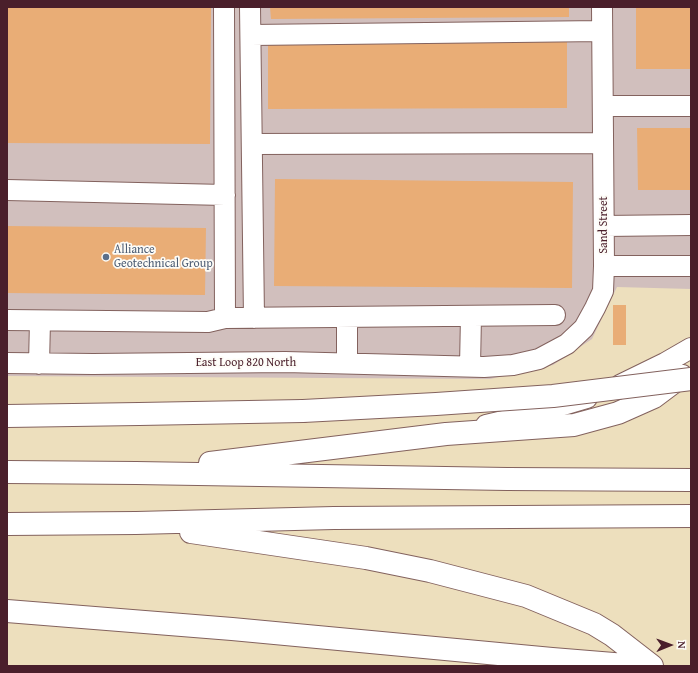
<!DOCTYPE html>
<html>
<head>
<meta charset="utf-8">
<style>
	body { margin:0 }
	#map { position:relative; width:698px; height:673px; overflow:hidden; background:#eddfbd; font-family:"Gentium Book Plus",serif }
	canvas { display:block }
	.frame { position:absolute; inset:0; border:8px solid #4a1f2b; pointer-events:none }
	.north { position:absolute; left:650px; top:625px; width:40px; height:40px; -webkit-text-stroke:3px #fdfcf7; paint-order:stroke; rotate:89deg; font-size:11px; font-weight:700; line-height:16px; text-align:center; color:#4a1f2b }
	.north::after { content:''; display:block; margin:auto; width:14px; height:18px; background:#4a1f2b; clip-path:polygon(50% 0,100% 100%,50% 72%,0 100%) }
</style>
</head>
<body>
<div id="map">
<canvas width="698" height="673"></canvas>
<div class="frame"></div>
<div class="north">N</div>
</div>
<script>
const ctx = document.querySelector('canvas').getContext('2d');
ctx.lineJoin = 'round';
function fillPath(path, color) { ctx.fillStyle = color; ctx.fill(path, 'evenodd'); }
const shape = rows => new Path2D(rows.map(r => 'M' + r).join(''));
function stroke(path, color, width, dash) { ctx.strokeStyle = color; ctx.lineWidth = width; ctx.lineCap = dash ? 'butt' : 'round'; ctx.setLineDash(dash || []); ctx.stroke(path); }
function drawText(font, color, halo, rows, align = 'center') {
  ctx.font = font + ' "Gentium Book Plus",serif'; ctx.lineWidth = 3.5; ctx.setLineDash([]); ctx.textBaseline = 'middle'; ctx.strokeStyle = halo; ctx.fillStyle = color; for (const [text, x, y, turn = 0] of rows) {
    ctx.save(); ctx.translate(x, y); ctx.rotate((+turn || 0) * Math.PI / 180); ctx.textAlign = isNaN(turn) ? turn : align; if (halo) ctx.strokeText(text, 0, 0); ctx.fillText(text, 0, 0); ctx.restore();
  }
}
fillPath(shape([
	[7,7,691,7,691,289,617,287,592,339,553,365,490,379,7,376]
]), '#d1bfbd');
fillPath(shape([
	[270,7,569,7,569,17,271,19],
	[636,7,691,7,691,69,636,69],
	[7,8,211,8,210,144,7,143],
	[567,41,567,108,268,109,268,42],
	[637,128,691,128,691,190,638,190],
	[275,179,573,182,572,288,274,286],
	[7,226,206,228,205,295,7,293],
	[613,305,626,305,626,345,613,345]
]), '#e9ad76');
const minor = shape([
	[224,7,225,318],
	[250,7,254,318],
	[251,35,602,31],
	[603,106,691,106],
	[252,144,603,143],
	[7,190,225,195],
	[604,226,691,225],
	[604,266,691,266],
	[347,317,347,363],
	[7,320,208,322,225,318,555,315],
	[7,363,93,364,285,362,484,367,513,365,539,359,567,344,584,328,595,308,603,291,604,266,602,7],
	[39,364,40,321],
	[470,366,471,316],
	[620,385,665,363,691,348],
	[486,425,533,414,587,398]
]);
const highway = shape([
	[7,416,139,414,303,411],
	[210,463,446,434,574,425,618,413,654,397,682,376],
	[7,472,136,473,507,479,691,480],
	[7,524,136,523,334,518,691,516],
	[191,532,366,558,430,571,526,596,594,624,612,635,652,666],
	[7,611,232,629,552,659,638,666]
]);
stroke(minor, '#83625e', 22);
stroke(highway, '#83625e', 24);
stroke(minor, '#fff', 20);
stroke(highway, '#fff', 22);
const highwayBridge = shape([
	[303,411,436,404,553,396,691,379]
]);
stroke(highwayBridge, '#83625e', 24, []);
stroke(highwayBridge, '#fff', 22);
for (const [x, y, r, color] of [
	[106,257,4,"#5c6f8a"]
]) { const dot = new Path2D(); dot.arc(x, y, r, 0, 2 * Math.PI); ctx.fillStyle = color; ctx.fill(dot); stroke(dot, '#fdfcf7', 1.5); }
drawText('12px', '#4a1f2b', '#fdfcf7', [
	["Sand Street",604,225,-90],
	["East Loop 820 North",246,363]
]);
drawText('12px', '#4e5e75', '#fdfcf7', [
	["Alliance",114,250],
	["Geotechnical Group",114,264]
], 'left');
</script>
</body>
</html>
